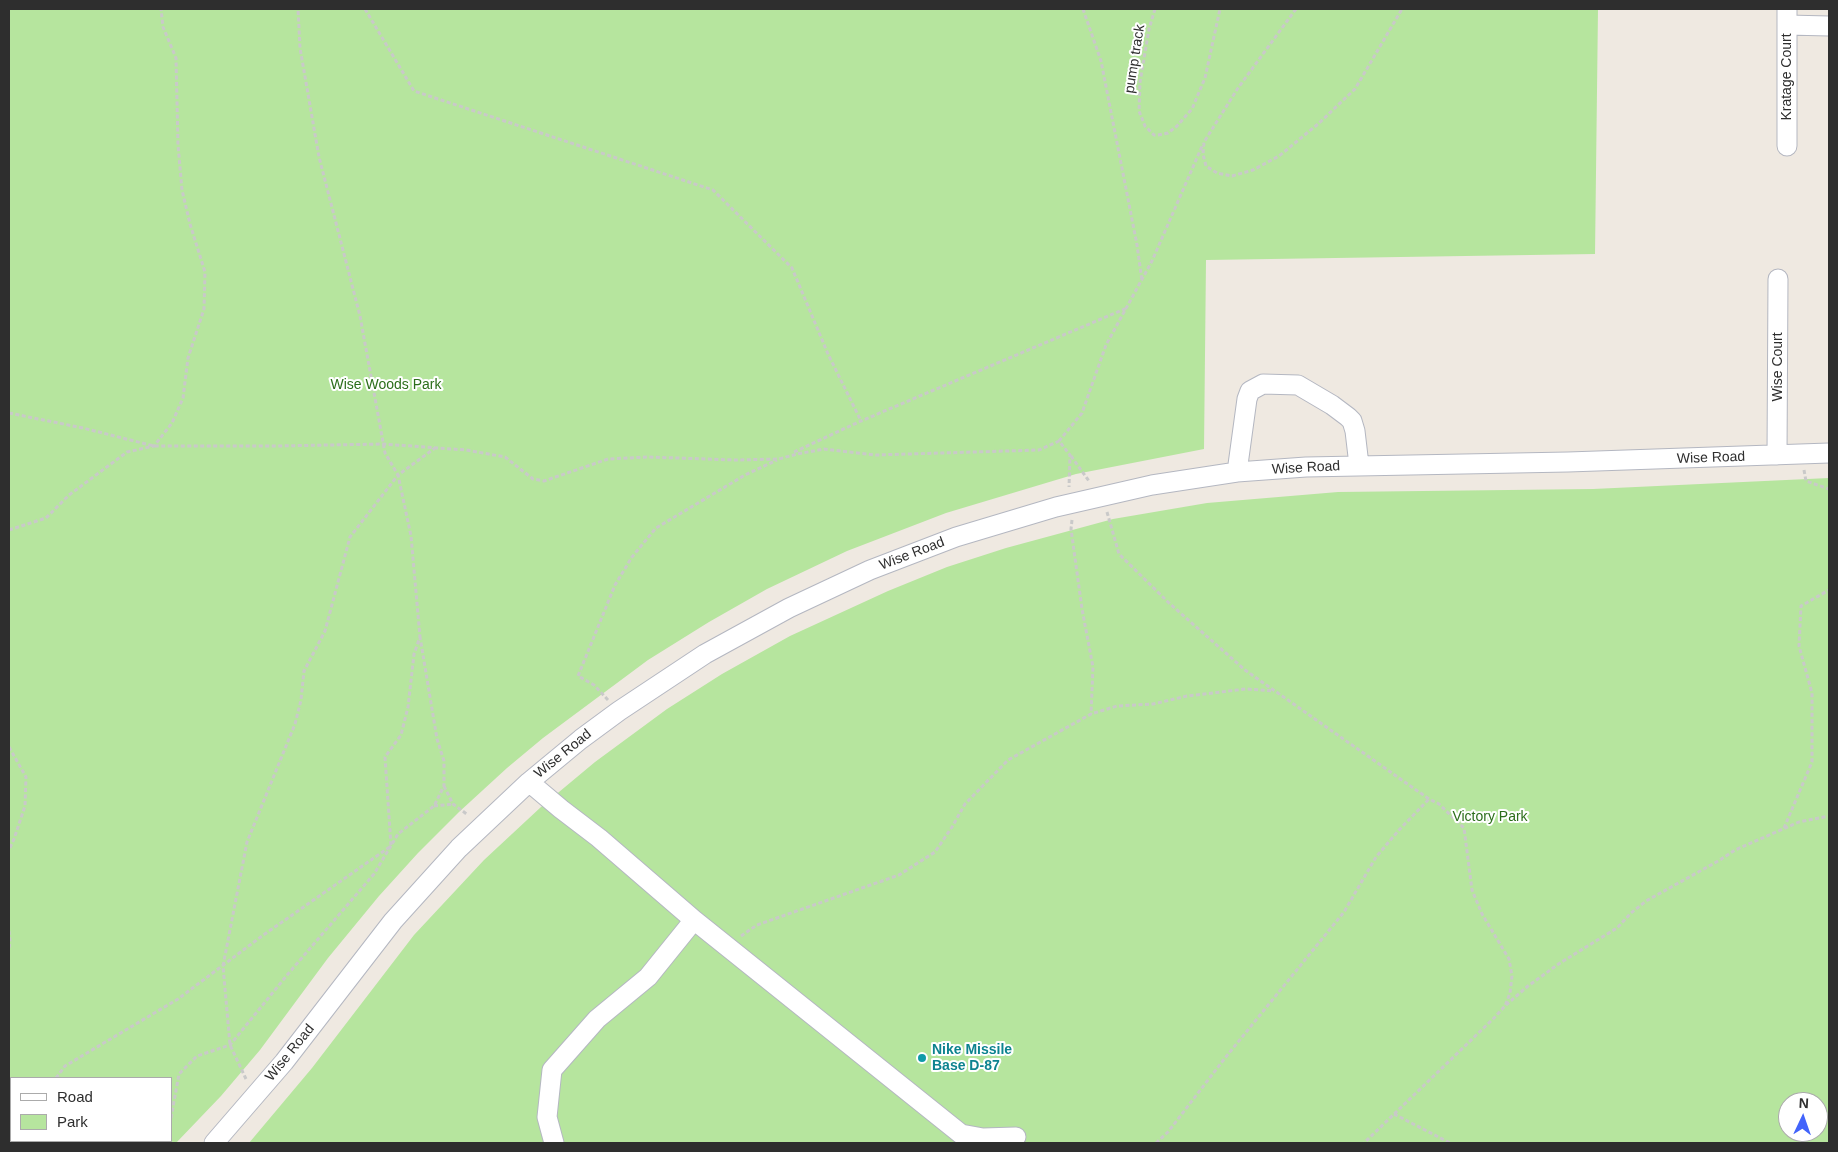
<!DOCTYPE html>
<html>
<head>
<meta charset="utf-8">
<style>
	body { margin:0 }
	#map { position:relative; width:1838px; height:1152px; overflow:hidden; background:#efe9e1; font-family:Helvetica,sans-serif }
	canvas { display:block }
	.frame { position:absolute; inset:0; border:10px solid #2e2e2e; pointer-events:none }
	.legend { position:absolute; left:10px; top:1077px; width:162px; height:65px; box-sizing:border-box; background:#fff; border:1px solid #ababab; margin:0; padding:6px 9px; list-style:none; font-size:15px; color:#2e2e2e }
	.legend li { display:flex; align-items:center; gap:10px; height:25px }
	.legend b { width:25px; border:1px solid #ababab }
	.north { position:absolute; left:1778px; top:1092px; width:50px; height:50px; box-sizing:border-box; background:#fff; border:1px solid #ababab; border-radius:50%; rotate:3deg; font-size:14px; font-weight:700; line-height:20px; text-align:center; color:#2e2e2e }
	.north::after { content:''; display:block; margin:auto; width:18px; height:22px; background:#4264fb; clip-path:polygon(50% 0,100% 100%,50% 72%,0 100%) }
</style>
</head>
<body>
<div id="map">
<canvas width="1838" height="1152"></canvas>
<div class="frame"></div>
<ul class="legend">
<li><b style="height:6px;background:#fff"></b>Road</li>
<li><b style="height:14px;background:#b6e59e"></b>Park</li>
</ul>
<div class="north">N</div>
</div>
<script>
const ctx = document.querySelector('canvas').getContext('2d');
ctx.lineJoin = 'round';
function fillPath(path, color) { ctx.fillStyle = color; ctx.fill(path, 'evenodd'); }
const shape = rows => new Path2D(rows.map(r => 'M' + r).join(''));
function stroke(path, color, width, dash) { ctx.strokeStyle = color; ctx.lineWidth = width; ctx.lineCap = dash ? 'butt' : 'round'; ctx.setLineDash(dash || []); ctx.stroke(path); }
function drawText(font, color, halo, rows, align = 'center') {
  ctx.font = font + ' Helvetica,sans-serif'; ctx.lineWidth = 4; ctx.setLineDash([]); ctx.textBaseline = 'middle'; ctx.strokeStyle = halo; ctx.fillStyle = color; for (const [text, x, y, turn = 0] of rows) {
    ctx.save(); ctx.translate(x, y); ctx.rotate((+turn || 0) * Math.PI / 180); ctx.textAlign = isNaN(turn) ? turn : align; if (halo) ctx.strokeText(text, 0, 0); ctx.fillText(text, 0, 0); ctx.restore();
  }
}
fillPath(shape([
	[9,9,1598,9,1595,254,1206,260,1204,449,1076,474,946,513,847,551,767,589,709,622,648,660,543,738,507,768,459,812,418,853,379,896,328,958,260,1050,221,1096,176,1143,9,1143],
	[11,1078,171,1078,171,1141,11,1141],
	[1829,478,1829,1143,249,1143,312,1068,414,935,484,860,541,807,595,762,667,709,722,674,790,636,888,591,947,567,1006,548,1113,519,1207,503,1338,492,1593,489],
	[1788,1102,1818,1102,1818,1132,1788,1132]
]), '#b6e59e');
const minor = shape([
	[1787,25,1829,26],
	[1787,146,1787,9],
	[1777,455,1778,279],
	[1237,472,1247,399,1250,391,1263,384,1298,385,1332,405,1348,417,1352,421,1355,431,1359,465],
	[529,782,561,809,599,838,694,920,961,1134,983,1138,1016,1137],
	[214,1143,284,1062,393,921,459,848,529,782,581,739,619,711,705,654,789,608,870,570,956,537,1056,507,1152,485,1237,472,1306,467,1568,462,1829,453],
	[554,1143,547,1117,552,1070,597,1019,648,977,694,920]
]);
stroke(minor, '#b4b7c1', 21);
stroke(shape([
	[365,9,414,91,713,190,792,268,828,354,861,421],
	[1083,9,1101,61,1137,245,1142,281],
	[1155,9,1149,29,1140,82,1139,111,1145,126,1154,135,1158,135,1168,133,1177,126,1192,109,1205,78,1220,9],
	[1296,9,1238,88,1204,142,1203,154,1206,166,1217,173,1232,176,1253,170,1279,156,1318,124,1355,89,1402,9],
	[9,413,83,428,154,446,276,446,383,444,466,450,505,457,533,479,544,481,608,459,648,457,735,460,779,459,797,454,824,449,876,455,1039,450,1059,441,1070,455,1069,487],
	[1059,441,1082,413,1106,345,1152,261,1203,144],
	[794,452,861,421,1127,308],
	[1071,456,1089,481],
	[1804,470,1806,481,1829,489],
	[1107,512,1119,554,1169,603,1245,670,1429,799,1439,804,1464,828,1472,890,1482,914,1509,959,1512,976,1510,993,1505,1006,1494,1018,1364,1143],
	[1072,520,1071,529,1082,609,1093,667,1091,714],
	[9,530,46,518,69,495,127,452,154,446,172,423,183,398,188,358,204,309,205,272,190,224,182,190,178,145,176,58,163,27,161,9],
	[608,700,594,685,578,676,615,585,632,557,656,528,745,475,777,460],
	[9,747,26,777,25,806,14,839,9,850],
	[444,786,453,804,468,815],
	[434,806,453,804],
	[1784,828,1812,762,1812,693,1799,646,1801,606,1829,590],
	[9,931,10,942,9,948],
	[741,936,757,925,899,875,935,852,952,827,965,804,1008,760,1091,714,1117,706,1153,704,1187,696,1246,689,1274,691],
	[1506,1005,1528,986,1560,963,1617,928,1631,913,1646,901,1720,860,1735,850,1799,822,1829,816],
	[56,1078,65,1066,178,999,262,936,391,846,385,757,401,735,408,707,414,654,420,637,411,536,398,475,435,448],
	[246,1079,230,1045,223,966,247,842,295,724,301,700,304,671,325,631,350,537,398,475,385,453,360,316,319,157,300,48,298,9],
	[1394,1114,1450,1143],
	[171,1118,179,1074,197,1056,230,1045,288,974,374,874,398,834,434,806,444,786,444,761,437,739,420,637],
	[9,1140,11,1137],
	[153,1143,155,1141],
	[1156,1143,1168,1132,1225,1058,1344,912,1376,857,1399,830,1429,799]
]), '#c9c9c9', 3, [4, 2.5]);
stroke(minor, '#fff', 19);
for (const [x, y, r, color] of [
	[922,1058,5,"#0f9aa8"]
]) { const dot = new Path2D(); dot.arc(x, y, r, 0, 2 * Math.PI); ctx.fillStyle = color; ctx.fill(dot); stroke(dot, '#fff', 2); }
drawText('14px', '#2e2e2e', '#fff', [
	["pump track",1135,59,-81],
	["Kratage Court",1787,77,-90],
	["Wise Court",1778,367,-90],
	["Wise Road",1711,458,-2],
	["Wise Road",1306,468,-3],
	["Wise Road",912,554,-21],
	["Wise Road",563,754,-39],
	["Wise Road",290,1053,-51]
]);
drawText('14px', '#2c6e1b', '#fff', [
	["Wise Woods Park",386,385],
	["Victory Park",1490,817]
]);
drawText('bold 14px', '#0d838f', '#fff', [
	["Nike Missile",932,1050],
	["Base D-87",932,1066]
], 'left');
</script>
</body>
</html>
